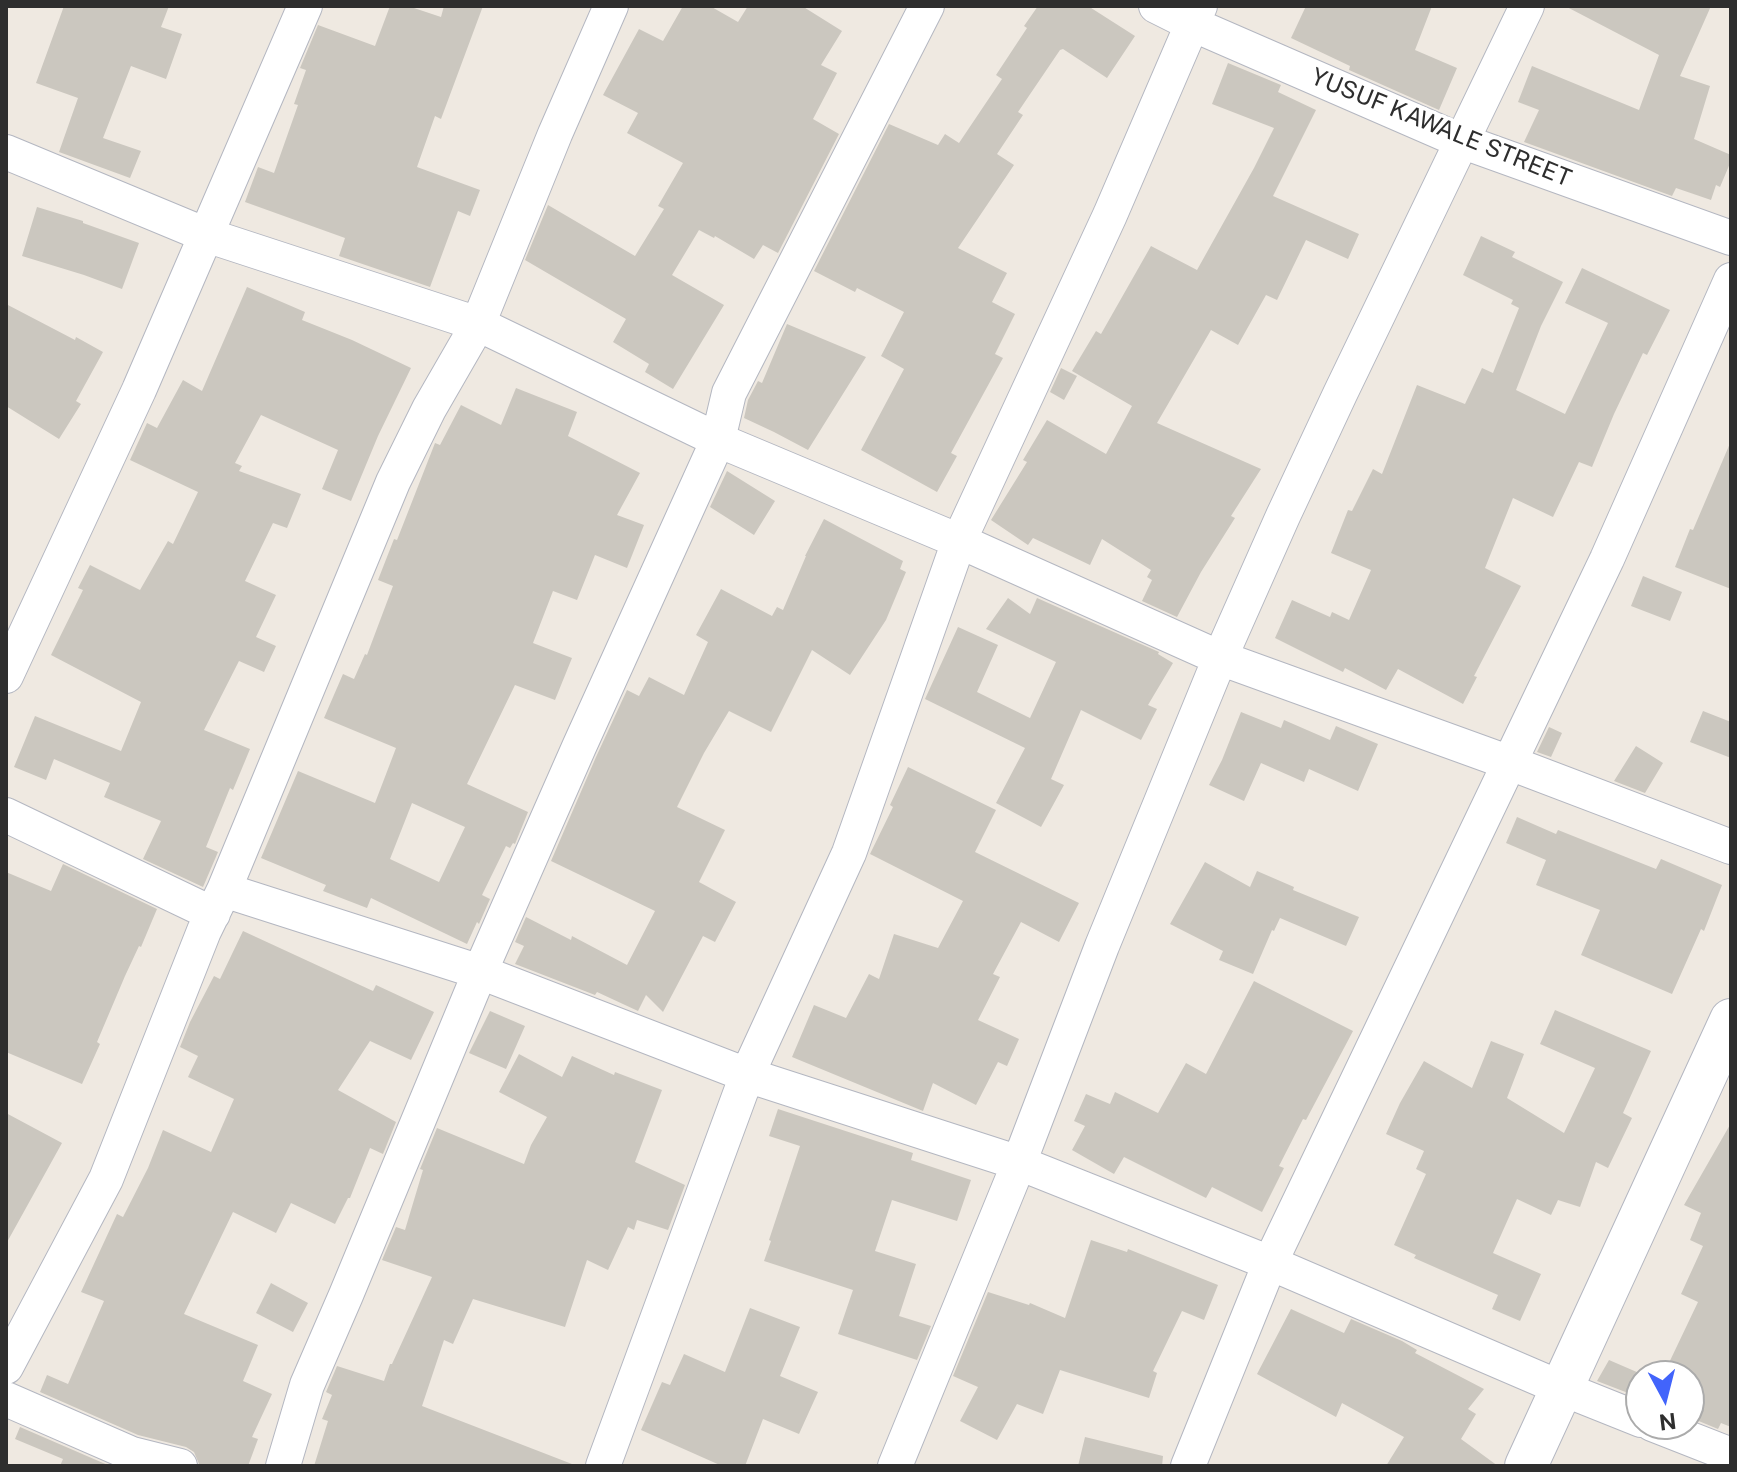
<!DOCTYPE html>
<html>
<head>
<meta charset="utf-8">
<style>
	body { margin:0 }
	#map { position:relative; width:1737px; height:1472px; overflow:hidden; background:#efe9e1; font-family:"Public Sans",sans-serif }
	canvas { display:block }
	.frame { position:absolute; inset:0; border:8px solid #2e2e2e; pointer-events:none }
	.north { position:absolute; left:1625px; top:1360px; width:80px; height:80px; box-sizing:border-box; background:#fff; border:2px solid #ababab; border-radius:50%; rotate:173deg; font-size:22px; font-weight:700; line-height:32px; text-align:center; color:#2e2e2e }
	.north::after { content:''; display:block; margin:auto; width:28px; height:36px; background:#4264fb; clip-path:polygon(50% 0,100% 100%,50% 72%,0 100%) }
</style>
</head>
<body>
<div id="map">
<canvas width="1737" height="1472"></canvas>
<div class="frame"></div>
<div class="north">N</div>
</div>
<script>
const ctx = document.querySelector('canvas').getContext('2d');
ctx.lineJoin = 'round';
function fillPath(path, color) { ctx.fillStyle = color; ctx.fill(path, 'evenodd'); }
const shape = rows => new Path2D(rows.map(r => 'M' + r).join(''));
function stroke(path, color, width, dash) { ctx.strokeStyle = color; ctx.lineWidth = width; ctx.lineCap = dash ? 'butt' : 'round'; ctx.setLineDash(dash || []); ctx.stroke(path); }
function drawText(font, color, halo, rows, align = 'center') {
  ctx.font = font + ' "Public Sans",sans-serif'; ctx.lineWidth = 7; ctx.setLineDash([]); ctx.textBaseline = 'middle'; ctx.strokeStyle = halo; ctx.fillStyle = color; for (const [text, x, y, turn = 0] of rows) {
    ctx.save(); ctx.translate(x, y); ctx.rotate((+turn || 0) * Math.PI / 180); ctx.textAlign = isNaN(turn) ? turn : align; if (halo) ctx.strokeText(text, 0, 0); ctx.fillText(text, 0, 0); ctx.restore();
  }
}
fillPath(shape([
	[64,6,169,6,161,27,182,34,166,79,131,66,103,138,141,151,130,178,59,152,78,98,36,83],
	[390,6,408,6,441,17,444,6,483,6,441,119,435,116,417,167,480,190,470,216,458,211,430,287,339,256,345,238,245,202,258,167,274,173,298,105,294,104,306,70,300,68,318,25,375,46],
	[683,6,710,6,738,22,748,6,802,6,842,31,821,65,837,73,813,119,839,134,778,253,763,245,754,259,715,236,714,238,699,230,672,275,724,305,673,389,645,372,649,364,613,342,626,319,525,260,548,205,635,256,664,209,658,206,683,163,627,133,638,113,603,95,639,29,663,41],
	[1038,6,1088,6,1135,36,1107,78,1063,49,1060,50,1018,112,1023,115,997,154,1014,165,958,248,1007,273,992,302,1015,314,995,354,1003,358,951,453,957,456,937,492,861,450,904,369,881,356,904,312,857,288,855,292,814,271,889,124,938,145,945,134,959,143,1002,79,996,75,1027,28,1024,26],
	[1306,6,1432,6,1415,50,1457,68,1439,110,1349,70,1350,66,1291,38],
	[1565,6,1711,6,1680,76,1710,86,1694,139,1731,155,1731,161,1720,187,1716,185,1711,200,1676,188,1672,196,1524,142,1539,110,1518,102,1532,66,1639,110,1659,55],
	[1228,63,1281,85,1278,92,1316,110,1273,196,1359,234,1348,259,1306,240,1277,300,1266,295,1238,345,1211,330,1157,423,1261,469,1231,516,1235,518,1201,572,1177,617,1142,601,1152,580,1147,577,1151,570,1102,539,1090,565,1033,538,1028,545,991,520,1027,462,1023,460,1047,420,1106,454,1132,406,1072,371,1096,331,1101,334,1151,246,1197,270,1254,168,1274,128,1212,104],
	[37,207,83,221,83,223,139,243,122,289,84,275,22,256],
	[1481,236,1515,252,1512,257,1563,282,1541,326,1516,390,1565,414,1608,323,1565,303,1582,268,1670,310,1647,355,1643,353,1614,414,1592,467,1579,462,1553,517,1513,498,1485,568,1521,586,1474,676,1477,677,1463,704,1398,669,1386,690,1345,668,1343,672,1275,638,1292,600,1330,617,1332,612,1349,620,1371,570,1331,553,1348,510,1352,511,1373,469,1382,474,1417,385,1465,404,1482,368,1493,373,1519,308,1511,304,1513,300,1463,275],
	[247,287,305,312,302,320,352,340,411,368,378,436,351,501,322,489,338,450,261,415,235,463,242,466,239,471,301,494,287,528,273,523,245,581,276,595,256,637,276,646,264,672,239,661,204,730,250,749,233,790,230,788,206,847,218,852,203,887,143,859,161,821,104,797,110,783,54,759,46,780,14,767,35,716,121,751,141,702,51,655,83,590,78,588,90,565,140,590,168,541,173,544,198,492,130,460,147,423,157,428,183,380,202,391],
	[6,304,75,340,76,337,103,352,76,401,81,404,59,439,6,406],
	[787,324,866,357,808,450,774,432,744,418,748,400,758,381,762,383],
	[1061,368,1077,376,1064,400,1050,392],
	[516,388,577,412,568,436,640,473,617,515,644,525,627,568,595,555,577,600,553,591,533,643,572,658,555,700,515,685,467,784,528,812,515,844,513,843,510,848,506,846,482,895,490,899,479,924,477,922,467,944,371,898,367,908,323,891,326,885,261,858,298,771,375,803,396,748,324,718,343,674,354,679,365,654,367,655,393,586,378,580,394,539,397,540,435,443,440,445,461,405,501,425],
	[412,803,465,827,439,882,390,859],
	[1731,441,1731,589,1675,567,1690,529,1693,530],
	[727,471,775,501,754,535,710,507],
	[824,519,903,561,900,569,906,572,886,620,850,675,812,650,771,732,729,711,704,753,677,807,725,830,699,882,736,902,715,942,703,936,663,1012,646,995,638,1011,597,992,595,995,515,964,524,946,515,942,526,917,571,940,572,936,627,965,655,911,551,861,596,757,627,690,639,696,649,677,684,695,708,642,696,635,721,589,772,616,777,607,783,610,806,556,805,556],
	[1643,576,1682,592,1670,621,1631,606],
	[1008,598,1030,614,1037,598,1159,652,1158,654,1173,663,1148,705,1157,709,1141,740,1081,710,1051,779,1064,785,1041,827,996,803,1025,748,925,699,958,627,998,645,977,692,1030,718,1056,662,986,629],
	[1703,711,1731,722,1731,758,1690,742],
	[1241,712,1281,728,1284,720,1330,740,1336,726,1378,744,1358,791,1309,769,1304,782,1261,763,1244,801,1209,785,1222,760],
	[1549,727,1562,733,1551,757,1537,752],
	[1636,746,1663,763,1645,793,1614,781],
	[908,767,996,810,975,852,1079,903,1059,942,1021,922,993,974,1000,977,978,1020,1019,1039,1007,1066,998,1062,976,1105,933,1083,923,1111,792,1057,814,1005,846,1018,869,974,879,979,894,934,938,948,963,901,870,854,893,807,890,805],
	[1517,817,1556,834,1558,830,1656,869,1661,859,1722,885,1704,931,1701,929,1672,994,1581,955,1600,910,1536,885,1546,860,1506,843],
	[1205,862,1250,887,1257,871,1294,887,1293,890,1359,917,1346,946,1280,918,1274,931,1272,930,1253,974,1219,960,1223,951,1170,924],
	[63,864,157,909,141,947,139,946,125,976,97,1042,100,1044,82,1084,6,1052,6,872,51,891],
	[243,931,373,991,376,985,434,1012,411,1060,370,1041,338,1090,396,1122,383,1154,370,1148,350,1198,348,1198,335,1224,291,1203,276,1233,233,1212,184,1314,258,1345,243,1381,272,1394,252,1437,258,1439,248,1466,205,1466,199,1464,194,1452,186,1447,138,1435,40,1392,47,1375,68,1384,104,1301,81,1292,117,1214,123,1217,148,1168,163,1130,211,1152,234,1099,188,1077,198,1056,180,1047,190,1022,214,976,220,979],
	[1254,981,1353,1031,1306,1120,1303,1119,1279,1166,1284,1168,1262,1212,1212,1187,1206,1198,1124,1157,1114,1174,1072,1150,1085,1126,1074,1121,1086,1094,1110,1104,1115,1092,1158,1113,1186,1063,1206,1074],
	[1555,1010,1651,1051,1623,1113,1632,1118,1608,1168,1596,1162,1580,1207,1558,1200,1551,1215,1517,1199,1493,1253,1541,1274,1520,1321,1492,1309,1498,1295,1414,1258,1416,1255,1394,1245,1426,1174,1416,1169,1424,1151,1386,1134,1400,1103,1424,1061,1472,1088,1491,1041,1524,1054,1507,1098,1564,1133,1595,1068,1540,1044],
	[490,1011,525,1026,506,1069,469,1053],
	[519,1054,562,1077,572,1056,614,1075,615,1072,662,1090,635,1162,685,1185,668,1230,637,1220,634,1230,628,1227,608,1270,587,1260,565,1327,473,1299,453,1344,444,1340,422,1406,572,1464,572,1466,314,1466,328,1421,322,1419,332,1395,326,1392,337,1366,384,1381,390,1364,392,1364,432,1277,382,1260,396,1227,405,1230,423,1170,420,1169,437,1128,524,1164,531,1145,547,1117,499,1092],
	[778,1109,913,1153,911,1160,971,1180,957,1221,892,1200,875,1251,916,1264,899,1316,931,1326,917,1360,838,1334,853,1290,764,1261,771,1241,769,1240,800,1146,769,1136],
	[6,1113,62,1143,6,1244],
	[1731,1123,1731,1427,1721,1423,1718,1429,1689,1417,1689,1376,1650,1376,1657,1362,1667,1367,1698,1302,1681,1294,1703,1246,1690,1240,1701,1213,1684,1205],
	[1091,1240,1127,1252,1128,1249,1218,1285,1204,1320,1182,1311,1153,1371,1157,1373,1149,1398,1060,1370,1043,1414,1017,1404,997,1440,960,1421,978,1387,953,1376,988,1292,1029,1305,1030,1303,1065,1318],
	[271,1283,308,1303,293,1332,256,1313],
	[750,1308,800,1327,780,1376,818,1392,799,1434,763,1419,745,1466,722,1466,641,1430,662,1382,670,1385,684,1354,725,1372],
	[1291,1309,1344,1333,1351,1319,1402,1341,1417,1350,1415,1353,1484,1389,1468,1409,1476,1414,1461,1439,1498,1466,1386,1466,1404,1437,1342,1403,1336,1417,1257,1374],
	[1609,1360,1646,1376,1641,1376,1641,1398,1597,1381],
	[20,1427,110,1466,60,1466,63,1459,15,1439],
	[1085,1437,1163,1456,1162,1466,1078,1466]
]), '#cbc7bf');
const minor = shape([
	[1156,6,1192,24,1461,141,1731,238],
	[6,152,206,235,478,324,718,440,959,541,1220,658,1510,763,1731,847],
	[6,676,139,390,305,6],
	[6,815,213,914],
	[224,890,480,972,747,1075,1019,1163,1270,1263,1561,1388,1641,1420],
	[6,1367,106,1179,204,931,224,890,393,482,429,409,478,324,555,134,611,6],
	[6,1399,132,1454,180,1466],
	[1652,1424,1731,1455],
	[283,1466,307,1385,346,1295,480,972,579,747,718,440,729,393,927,6],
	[603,1466,747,1075,849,853,959,541,1110,215,1200,6],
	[895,1466,1019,1163,1102,946,1220,658,1283,516,1340,394,1527,6],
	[1188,1466,1270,1263,1607,559,1731,280]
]);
const tertiary = shape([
	[1526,1466,1731,1020]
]);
stroke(minor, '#b4b7c1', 36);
stroke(tertiary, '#b4b7c1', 44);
stroke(minor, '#fff', 34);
stroke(tertiary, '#fff', 42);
drawText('24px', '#2e2e2e', '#fff', [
	["YUSUF KAWALE STREET",1441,128,22]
]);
</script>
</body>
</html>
